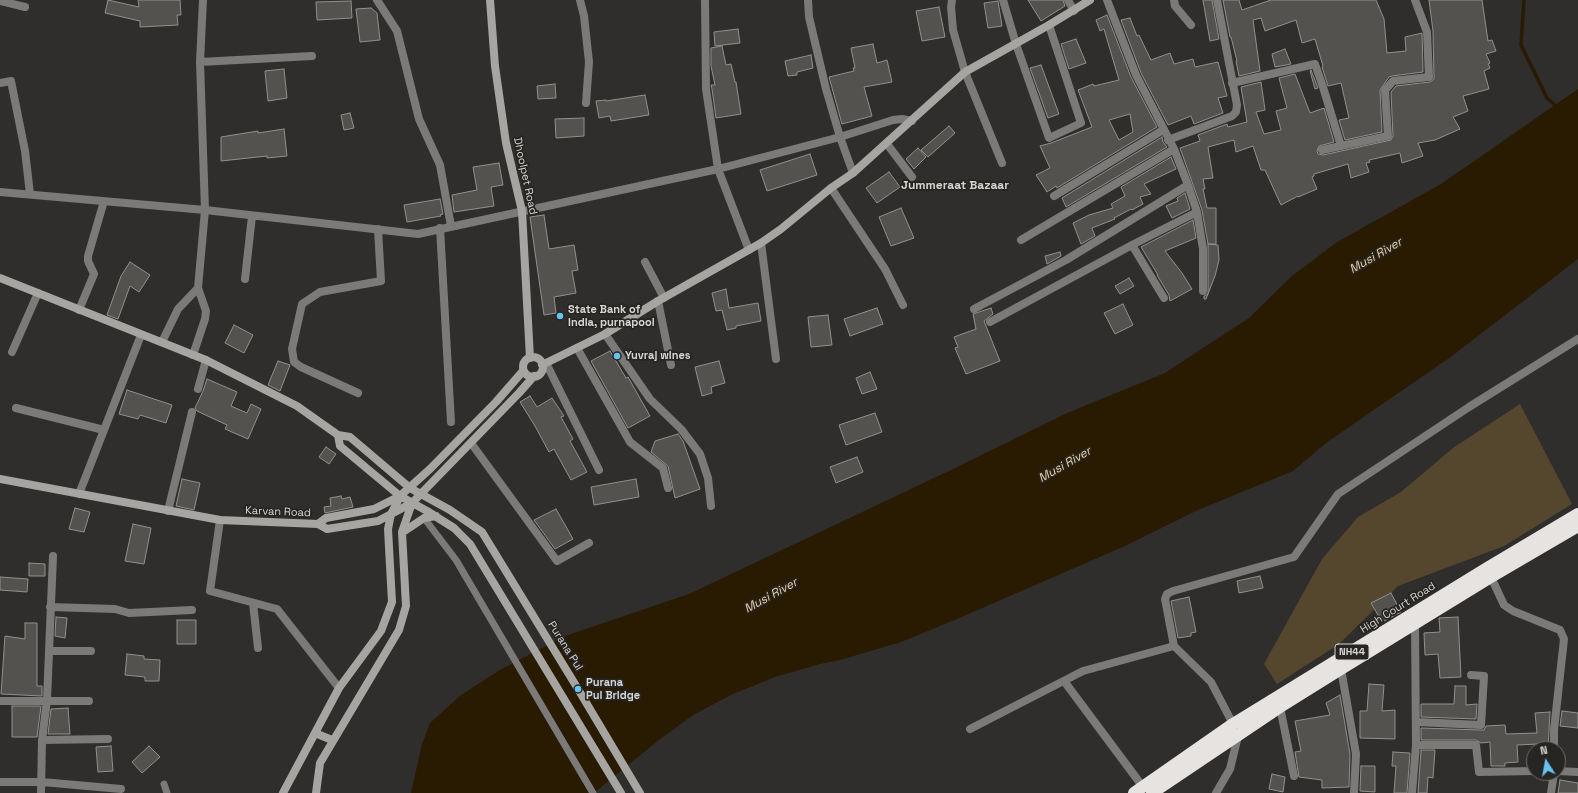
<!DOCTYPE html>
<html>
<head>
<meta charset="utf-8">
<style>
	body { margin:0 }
	#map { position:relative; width:1578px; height:793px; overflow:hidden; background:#302e2c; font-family:"Space Grotesk",sans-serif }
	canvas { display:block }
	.north { position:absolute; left:1526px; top:741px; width:40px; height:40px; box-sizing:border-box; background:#262522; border:1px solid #6c6b69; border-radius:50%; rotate:349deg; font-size:11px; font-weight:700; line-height:16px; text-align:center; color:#d6d5d3 }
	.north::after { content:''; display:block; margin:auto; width:14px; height:18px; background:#67c4f0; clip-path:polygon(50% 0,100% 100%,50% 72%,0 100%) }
</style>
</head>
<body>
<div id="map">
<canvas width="1578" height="793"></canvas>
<div class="north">N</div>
</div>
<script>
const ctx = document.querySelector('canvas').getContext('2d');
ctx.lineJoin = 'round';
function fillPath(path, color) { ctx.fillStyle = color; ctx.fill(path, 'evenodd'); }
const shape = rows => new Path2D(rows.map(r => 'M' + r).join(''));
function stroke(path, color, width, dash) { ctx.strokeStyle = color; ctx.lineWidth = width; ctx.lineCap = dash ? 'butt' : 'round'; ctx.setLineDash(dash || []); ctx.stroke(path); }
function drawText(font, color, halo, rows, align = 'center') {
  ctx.font = font + ' "Space Grotesk",sans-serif'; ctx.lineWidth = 3.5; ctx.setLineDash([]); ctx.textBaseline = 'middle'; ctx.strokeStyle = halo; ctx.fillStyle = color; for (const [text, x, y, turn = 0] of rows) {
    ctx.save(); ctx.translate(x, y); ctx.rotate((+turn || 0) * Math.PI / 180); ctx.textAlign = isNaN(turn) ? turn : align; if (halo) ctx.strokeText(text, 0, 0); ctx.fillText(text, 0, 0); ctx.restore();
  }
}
fillPath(shape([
	[1520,404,1572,504,1504,546,1398,586,1339,644,1277,684,1264,664,1322,559,1358,517,1401,492,1453,448]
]), '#55472e');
fillPath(shape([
	[1578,89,1578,259,1452,356,1326,443,1293,471,1198,510,1125,546,957,619,901,642,840,660,820,664,775,677,733,694,693,715,655,743,594,793,411,793,422,744,430,723,461,695,500,670,565,636,689,594,951,470,1067,413,1165,373,1249,318,1292,276,1337,242,1441,184]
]), '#281b02');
stroke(shape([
	[1524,0,1521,45,1547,98,1558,108]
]), '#281b02', 3.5);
const building = shape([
	[108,0,139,7,138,0,180,0,181,15,177,15,178,25,140,27,140,21,105,13,108,0],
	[1028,0,1063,0,1065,6,1041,21,1028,0],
	[1203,0,1212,0,1219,39,1210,41,1203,0],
	[1223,0,1239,0,1242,10,1271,0,1376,0,1384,19,1387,53,1406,51,1405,37,1422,33,1423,72,1392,76,1389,77,1380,90,1382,132,1345,140,1339,120,1349,118,1341,83,1328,86,1322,67,1323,66,1315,39,1302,43,1296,20,1265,31,1261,18,1253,20,1260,71,1239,76,1236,61,1237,61,1231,37,1230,37,1223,0],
	[1429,0,1482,0,1488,41,1492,40,1496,51,1486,54,1490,63,1488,64,1490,68,1484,71,1489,89,1463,96,1468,111,1453,117,1460,129,1435,140,1418,143,1423,156,1402,163,1400,153,1369,160,1370,162,1366,163,1369,172,1351,178,1348,164,1314,174,1314,176,1312,177,1317,189,1298,197,1298,196,1281,205,1265,170,1261,170,1253,146,1236,152,1234,140,1208,147,1213,178,1203,179,1205,189,1203,189,1207,208,1216,208,1216,244,1208,244,1202,210,1180,148,1200,141,1198,135,1227,124,1228,127,1247,122,1241,87,1261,82,1265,110,1256,112,1264,134,1281,130,1276,111,1287,108,1279,78,1295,74,1310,113,1324,108,1334,142,1319,146,1317,151,1318,154,1323,155,1391,140,1393,136,1391,92,1396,86,1430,82,1434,79,1433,31,1429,0],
	[351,1,352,18,317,20,316,2,351,1],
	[998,1,1002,26,988,28,984,3,998,1],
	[939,7,945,37,922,41,916,11,939,7],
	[371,8,377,13,380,40,360,42,356,9,371,8],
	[1107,15,1131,77,1157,127,1057,188,1056,186,1047,192,1036,175,1050,168,1040,146,1051,143,1092,127,1078,90,1093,84,1094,86,1119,80,1104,29,1100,31,1096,20,1107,15],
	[1130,114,1133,132,1119,140,1109,120,1130,114],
	[1130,18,1137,36,1139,35,1151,60,1170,53,1174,64,1193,59,1195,67,1218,62,1227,96,1218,98,1223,113,1194,124,1191,116,1168,125,1141,73,1121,20,1130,18],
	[738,29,740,43,715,46,714,32,738,29],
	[1076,39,1086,63,1069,69,1061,44,1076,39],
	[873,44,877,63,887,60,892,82,864,87,872,116,842,124,829,77,854,71,853,68,855,68,851,48,873,44],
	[722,46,726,65,731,64,735,82,736,82,741,114,716,118,712,89,711,85,715,85,711,66,711,48,722,46],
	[1285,49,1291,64,1275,67,1272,54,1285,49],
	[811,55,813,68,797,72,797,75,788,76,785,61,811,55],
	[1041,65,1059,114,1048,118,1030,68,1041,65],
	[284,69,287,98,268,101,265,71,284,69],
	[1311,70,1318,88,1315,89,1310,71,1311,70],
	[555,84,556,98,538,99,537,86,555,84],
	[645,95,649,115,611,121,610,116,599,118,596,101,606,100,606,101,645,95],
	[350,113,354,128,344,130,341,115,350,113],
	[584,118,584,136,556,138,555,119,584,118],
	[949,126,955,133,928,157,921,150,949,126],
	[284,129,287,156,267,158,267,156,221,161,221,137,258,131,258,133,284,129],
	[1162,137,1163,142,1167,147,1066,207,1062,198,1162,137],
	[918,148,926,157,914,169,906,159,918,148],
	[810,154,817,175,767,191,760,170,810,154],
	[1171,157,1176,169,1144,184,1151,194,1140,197,1143,204,1132,210,1131,209,1114,218,1115,219,1092,228,1095,236,1081,244,1073,223,1089,215,1113,208,1111,204,1125,196,1121,187,1171,157],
	[499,163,503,185,491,187,494,206,454,212,452,195,477,190,473,167,499,163],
	[889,172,900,187,877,203,866,188,889,172],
	[1185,193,1190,209,1172,218,1166,206,1178,201,1177,198,1185,193],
	[440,199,443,214,440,215,441,216,407,222,404,205,440,199],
	[901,208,914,238,891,246,879,217,901,208],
	[544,215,549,249,574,245,578,270,572,271,576,293,554,297,556,313,544,315,530,217,544,215],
	[1193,220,1196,238,1165,251,1182,273,1192,289,1170,301,1169,295,1157,275,1158,275,1141,247,1193,220],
	[1208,244,1218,245,1219,260,1215,276,1206,299,1204,299,1204,296,1208,294,1208,244],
	[1060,252,1061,256,1047,264,1045,256,1060,252],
	[130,262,150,275,139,292,130,286,118,319,107,315,121,276,130,262],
	[1129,278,1134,286,1120,294,1115,286,1129,278],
	[726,289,729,308,758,303,761,321,736,326,736,328,727,330,722,310,716,311,712,293,726,289],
	[1123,304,1133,325,1115,334,1104,313,1123,304],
	[877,308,883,324,850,336,844,319,877,308],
	[991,308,993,314,984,321,1000,361,966,374,955,348,958,347,954,337,976,329,973,314,991,308],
	[828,315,832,345,811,347,808,317,828,315],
	[234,325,253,335,244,353,225,343,234,325],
	[610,351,626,378,628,377,650,416,628,428,591,361,610,351],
	[278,361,290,365,280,391,268,385,278,361],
	[719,361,725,383,711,387,712,393,702,396,695,367,719,361],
	[870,372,877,389,862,394,856,378,870,372],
	[207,379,237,392,231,406,247,413,251,404,261,409,248,439,225,429,227,425,197,411,195,408,203,391,207,379],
	[127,390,172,405,166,423,140,415,138,419,119,414,127,390],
	[530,396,537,407,552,398,564,416,561,417,573,439,570,441,587,472,571,480,554,449,549,452,535,426,520,402,530,396],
	[875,413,882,432,846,445,839,425,875,413],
	[678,434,683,441,700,489,675,498,668,466,651,452,655,441,678,434],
	[326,447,336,454,329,464,319,457,326,447],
	[857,457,863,472,836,483,830,467,857,457],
	[182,479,200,483,194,510,176,506,182,479],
	[636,479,639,497,594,505,591,487,636,479],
	[341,496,342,499,350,497,353,507,325,513,324,507,331,506,330,498,341,496],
	[75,508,90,512,84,532,69,529,75,508],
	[556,509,573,539,555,549,534,520,556,509],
	[133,524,151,528,144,564,125,561,133,524],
	[29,563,45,564,45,576,29,576,29,563],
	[1260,576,1263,588,1239,593,1237,581,1260,576],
	[0,577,28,579,27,592,0,590,0,577],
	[1391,593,1401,612,1382,622,1371,603,1391,593],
	[1189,597,1196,632,1191,633,1191,636,1178,638,1171,601,1189,597],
	[56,617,67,618,65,638,55,636,56,617],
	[1458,617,1461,677,1440,678,1438,654,1425,655,1424,633,1440,632,1439,618,1458,617],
	[177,620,196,620,196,644,177,644,177,620],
	[25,623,37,623,37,686,42,686,42,696,1,694,5,636,25,639,25,623],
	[127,654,144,656,144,659,160,660,159,681,145,681,145,677,125,675,127,654],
	[1369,684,1384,685,1382,711,1395,710,1395,739,1360,738,1360,711,1367,711,1369,684],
	[1455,686,1466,686,1466,705,1477,704,1476,719,1421,717,1421,704,1454,704,1455,686],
	[1340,695,1350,754,1349,787,1322,788,1322,780,1299,777,1295,752,1301,751,1295,721,1330,715,1326,703,1340,695],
	[12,706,41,706,37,737,12,737,12,706],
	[68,708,70,734,48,734,51,709,68,708],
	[1562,711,1578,713,1578,728,1560,726,1562,711],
	[1550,712,1548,749,1538,749,1538,744,1517,745,1518,762,1505,763,1505,766,1491,766,1490,742,1481,743,1476,740,1421,740,1421,728,1481,730,1484,730,1486,726,1505,725,1506,734,1537,733,1535,713,1550,712],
	[111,746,113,771,98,772,96,747,111,746],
	[149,746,160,757,142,773,132,762,149,746],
	[1421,750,1435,750,1433,778,1428,777,1427,793,1418,793,1421,750],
	[1393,752,1410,753,1407,793,1394,793,1396,766,1392,766,1393,752],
	[1361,766,1375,766,1375,792,1360,791,1361,766],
	[1272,774,1285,777,1283,792,1269,789,1272,774],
	[1560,780,1578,783,1578,793,1558,793,1560,780]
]);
fillPath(building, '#54524f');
stroke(building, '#92908c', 1);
stroke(shape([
	[424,518,456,560,593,793],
	[164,784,167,793]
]), '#7b7a79', 7);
stroke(shape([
	[377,0,397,31,419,119,440,165,451,226],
	[580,0,584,16,589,62,586,103],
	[705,0,706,89,718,169,749,250],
	[808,0,809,17,826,89,840,137,853,173],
	[952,0,951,7,953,30,965,72,1002,163],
	[1003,0,1016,44,1049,138,1081,123,1049,25],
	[1068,0,1074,11],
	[1174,0,1175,6,1191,25],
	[0,1,25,7],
	[200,62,312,56],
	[0,83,11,81,25,151,30,194],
	[1232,83,1315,64,1323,87,1341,146],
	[1168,140,1232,116,1236,112,1237,105,1217,0],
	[887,144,912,177],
	[1322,150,1388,136,1385,90,1393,81,1429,77,1427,32,1415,0],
	[831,188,885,269,903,305],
	[0,192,205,210,418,234,718,169,840,137,893,120,902,119,912,121],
	[1054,196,1163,130],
	[1197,212,1203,249,1203,291],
	[440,228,451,422],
	[1021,240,1174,149],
	[761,243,776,359],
	[1132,245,1164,298],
	[645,262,664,298],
	[245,279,252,216],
	[658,301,671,365],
	[974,309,1066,260,1188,185,1174,149,1136,75,1107,0],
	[79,310,94,274,88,261,88,256,104,201],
	[990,322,1132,245,1197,212,1188,185],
	[605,334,650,399,681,429,700,454,708,478,711,506],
	[162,342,178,309,198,288,205,210,200,62,203,0],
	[577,348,630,442,663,468,668,488],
	[12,352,38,293],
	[193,355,205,319,206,311,198,288],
	[546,363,599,470],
	[198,389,206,360],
	[358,393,301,367,294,362,292,349,302,304,320,292,381,281,378,229],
	[16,408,104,430],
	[471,443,557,561,589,543],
	[79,494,141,335],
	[168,511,192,412],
	[220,520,210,591,277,609,339,688],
	[1491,577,1504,605,1513,611,1560,630,1564,639,1554,730,1554,749],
	[253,603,258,648],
	[50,607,115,609,129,613,192,610],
	[1174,646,1165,599,1167,594,1173,591,1294,557,1338,494,1469,407,1578,339],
	[49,651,91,651],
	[1341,669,1356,754,1354,793],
	[1064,681,1143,787],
	[0,701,89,701],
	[1280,707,1294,776],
	[1416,722,1481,725,1484,676,1471,675],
	[970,729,1083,671,1174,646,1211,682,1233,724,1238,736,1230,769,1216,793],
	[42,740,108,739],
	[1416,745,1476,745,1479,772,1534,771],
	[1558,771,1578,772],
	[0,782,42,782,121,789],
	[41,793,42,740,47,700,53,556],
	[1412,793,1416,745,1415,624],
	[1551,793,1554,773]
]), '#7b7a79', 8);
stroke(shape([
	[490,0,495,66,506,143,522,211,530,358],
	[0,278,206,360,297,406,338,435,350,437,410,488,450,510,482,532,578,689,640,793],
	'523 367a10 10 0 1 1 20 0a10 10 0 1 1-20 0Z',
	[542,365,605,334,658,301,761,243,781,229,831,188,853,173,965,72,1049,25,1090,0],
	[338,435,340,446,400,496,427,511,454,528,470,544,621,793],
	[0,479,220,520,318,524,326,518,374,509,400,496,430,469,496,402,523,371],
	[318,524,327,529,378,521,412,503,519,393,534,376],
	[403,532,424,518,436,516],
	[315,733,332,740],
	[283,793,339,688,381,631,392,602,388,529,391,514,400,497],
	[316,793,320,763,399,630,406,606,402,532,412,503]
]), '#a6a5a2', 8);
stroke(shape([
	[1134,793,1233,724,1487,568,1578,514],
	[1152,793,1280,707,1341,669,1491,577,1578,526]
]), '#e6e3e0', 12);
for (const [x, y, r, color] of [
	[560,316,4,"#67c4f0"],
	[617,356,4,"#67c4f0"],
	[578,689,4,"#67c4f0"]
]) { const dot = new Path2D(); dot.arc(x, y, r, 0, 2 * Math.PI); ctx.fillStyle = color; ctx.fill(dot); stroke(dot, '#262522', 1.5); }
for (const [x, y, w] of [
	[1352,652,34]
]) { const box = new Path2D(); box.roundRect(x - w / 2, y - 8, w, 16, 3); ctx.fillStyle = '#262522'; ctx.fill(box); stroke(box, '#d6d5d3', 1); }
drawText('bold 10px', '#d6d5d3', null, [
	["NH44",1352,652]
]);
drawText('11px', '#d6d5d3', '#262522', [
	["Dhoolpet Road",525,176,78],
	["Karvan Road",278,512,2],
	["High Court Road",1398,608,-32],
	["Purana Pul",565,646,58]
]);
drawText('bold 11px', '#d6d5d3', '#262522', [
	["State Bank of",568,310],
	["India, purnapool",568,323],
	["Yuvraj wines",625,356],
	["Purana",586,683],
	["Pul Bridge",586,696]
], 'left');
drawText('bold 12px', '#d6d4d0', '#262522', [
	["Jummeraat Bazaar",955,186]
]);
drawText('italic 12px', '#f1d39f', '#262522', [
	["Musi River",1376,256,-30],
	["Musi River",1065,465,-30],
	["Musi River",771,596,-29]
]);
</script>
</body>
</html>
